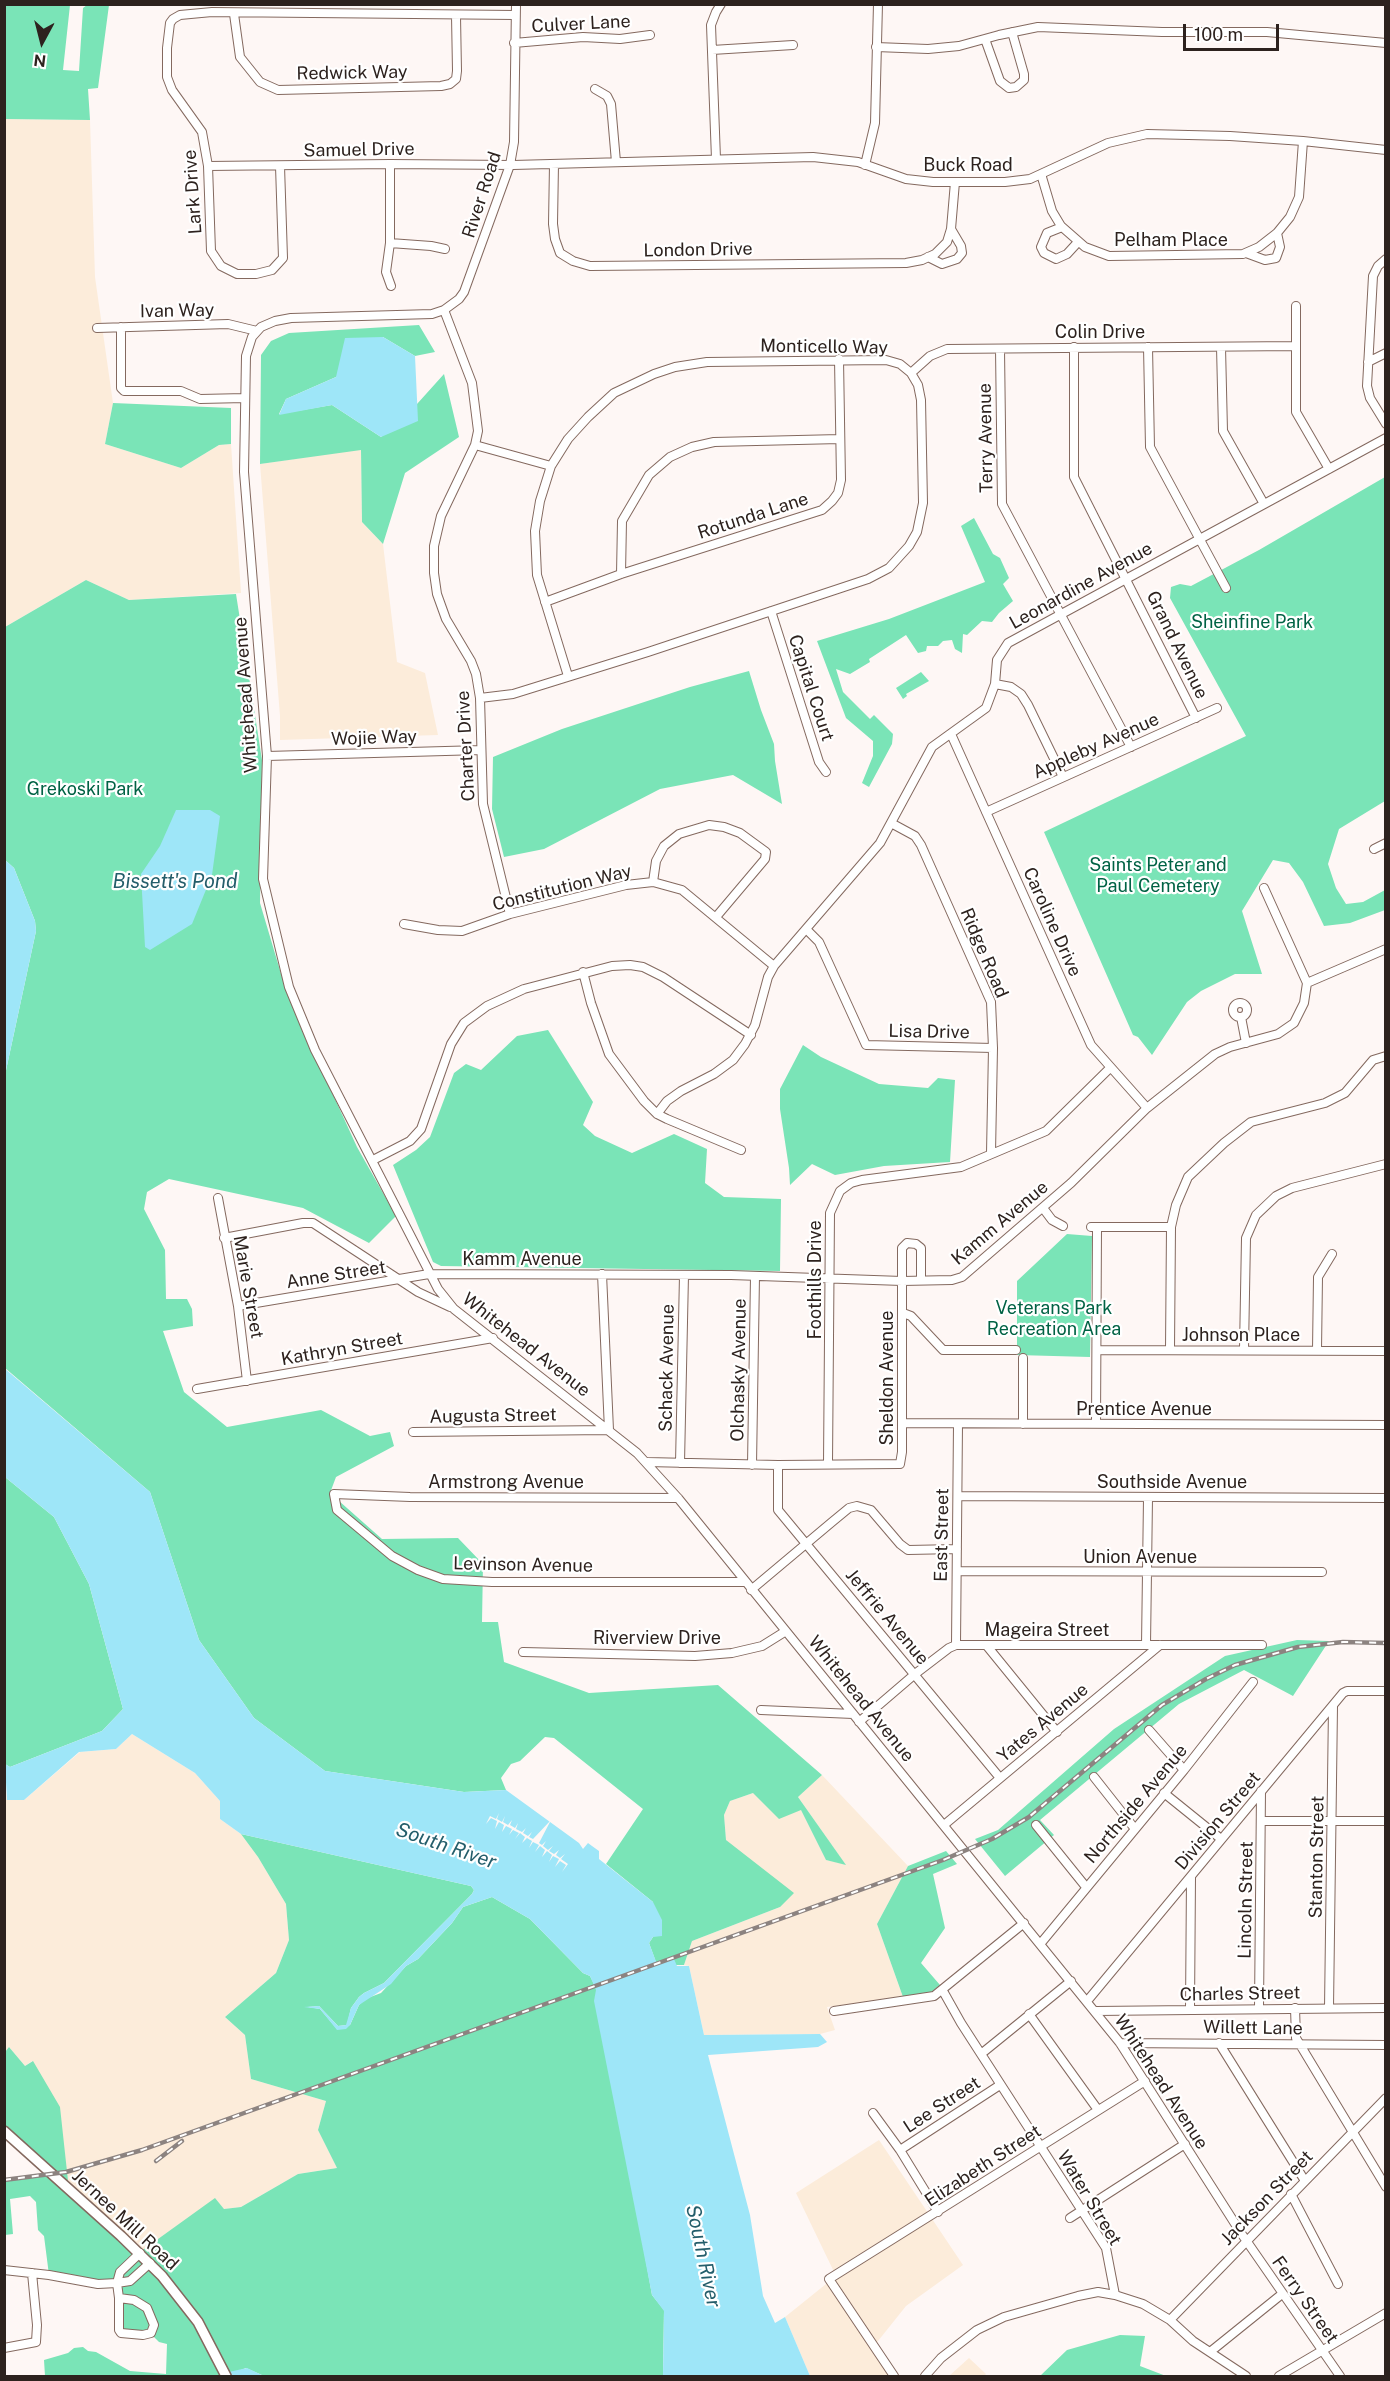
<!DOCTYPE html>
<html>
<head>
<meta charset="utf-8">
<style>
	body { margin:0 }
	#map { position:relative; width:1390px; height:2381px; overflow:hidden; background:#fef7f5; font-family:"Public Sans",sans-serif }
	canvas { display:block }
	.frame { position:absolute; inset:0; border:6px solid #2d221e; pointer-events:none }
	.north { position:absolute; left:12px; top:12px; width:60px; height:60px; -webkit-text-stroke:4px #fff; paint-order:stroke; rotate:187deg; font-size:16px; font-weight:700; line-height:24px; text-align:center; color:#2d221e }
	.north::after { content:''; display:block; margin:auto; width:21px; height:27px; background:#2d221e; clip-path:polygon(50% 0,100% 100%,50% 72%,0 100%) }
	.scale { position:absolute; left:1183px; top:24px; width:96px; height:27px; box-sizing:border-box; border:3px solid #2d221e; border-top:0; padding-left:8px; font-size:18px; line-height:21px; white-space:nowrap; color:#2d221e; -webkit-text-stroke:4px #fff; paint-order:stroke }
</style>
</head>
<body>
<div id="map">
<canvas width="1390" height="2381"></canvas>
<div class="frame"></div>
<div class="north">N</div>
<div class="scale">100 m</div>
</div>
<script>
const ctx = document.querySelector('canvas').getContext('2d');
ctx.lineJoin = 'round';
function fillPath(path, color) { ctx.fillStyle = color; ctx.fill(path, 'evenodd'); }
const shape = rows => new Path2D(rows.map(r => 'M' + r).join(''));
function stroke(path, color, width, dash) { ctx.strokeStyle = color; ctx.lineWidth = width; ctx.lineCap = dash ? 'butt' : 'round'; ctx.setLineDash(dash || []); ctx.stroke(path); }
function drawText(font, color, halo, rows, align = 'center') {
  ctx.font = font + ' "Public Sans",sans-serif'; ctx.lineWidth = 4.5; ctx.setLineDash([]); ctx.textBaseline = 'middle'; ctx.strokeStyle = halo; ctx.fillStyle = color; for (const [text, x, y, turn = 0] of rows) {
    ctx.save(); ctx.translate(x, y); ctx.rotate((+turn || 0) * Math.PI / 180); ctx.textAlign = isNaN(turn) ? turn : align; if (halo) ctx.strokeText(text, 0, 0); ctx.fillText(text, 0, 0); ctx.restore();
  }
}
fillPath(shape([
	[5,119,90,120,95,277,113,403,105,444,181,468,219,445,231,444,241,593,129,600,86,580,5,627],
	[361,449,362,522,383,544,397,662,425,673,438,735,280,740,280,716,260,464],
	[132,1734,195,1773,220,1801,220,1819,241,1834,258,1857,286,1904,289,1940,276,1973,225,2017,245,2035,251,2079,326,2101,318,2130,337,2168,298,2174,241,2207,224,2209,215,2199,140,2253,69,2189,32,2061,25,2066,9,2047,5,2052,4,1773,7,1800,24,1800,80,1752,116,1749],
	[822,1775,908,1866,877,1924,903,1997,827,2007,835,2030,820,2034,704,2035,689,1966,684,1965,692,1941,780,1907,726,1840,724,1815,730,1801,753,1793,801,1810,826,1860,845,1864,798,1797],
	[879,2140,963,2265,906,2306,874,2346,894,2376,810,2376,785,2317,836,2276,796,2193],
	[969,2358,986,2374,984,2376,949,2376]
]), '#fcecda');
fillPath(shape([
	[5,4,70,5,63,70,79,71,83,8,87,5,109,5,98,88,88,89,90,120,5,119],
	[419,325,435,352,415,356,383,337,336,377,286,399,279,414,332,405,381,437,417,404,444,374,459,437,405,473,383,544,362,522,361,450,260,464,261,355,271,341,289,333],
	[113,403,231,408,231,444,219,445,181,468,105,444],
	[1385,477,1385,801,1339,829,1328,864,1336,888,1346,904,1363,902,1385,890,1385,910,1350,923,1324,926,1303,882,1289,863,1273,860,1242,911,1262,974,1235,974,1201,991,1187,1002,1152,1055,1138,1037,1133,1035,1044,832,1246,736,1170,598,1171,587,1180,584,1191,586,1259,550],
	[974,518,993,554,1000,558,1009,578,1003,584,1013,601,999,613,992,622,982,621,967,635,963,634,962,653,955,649,952,640,943,641,938,646,927,646,926,651,918,653,906,635,869,659,870,662,850,674,836,669,843,692,870,719,874,715,893,734,892,744,869,787,862,783,873,756,873,741,846,718,817,641,889,619,985,582,961,526],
	[86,580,129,600,236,594,262,760,260,903,287,994,357,1147,396,1216,369,1243,303,1208,169,1179,147,1192,144,1209,165,1250,166,1299,187,1299,192,1309,193,1326,163,1331,184,1392,227,1427,321,1410,370,1436,390,1432,394,1446,336,1477,330,1493,382,1539,458,1538,483,1564,482,1622,498,1622,504,1662,589,1693,718,1685,822,1775,798,1797,846,1865,826,1860,801,1810,779,1819,753,1793,730,1801,724,1815,726,1840,794,1893,780,1907,692,1941,684,1965,657,1965,649,1943,653,1937,653,1902,606,1864,643,1809,554,1738,545,1737,520,1761,511,1764,501,1778,506,1790,464,1792,325,1771,254,1718,199,1640,150,1492,5,1368,5,1075,36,931,35,921,14,868,5,860,5,627],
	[749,671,761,710,774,744,775,761,782,804,733,775,660,789,544,849,504,857,492,809,493,757,562,729,690,687],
	[921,672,929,681,906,694,907,696,903,699,896,688],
	[548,1030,593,1102,583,1125,595,1136,632,1153,674,1134,707,1149,705,1183,724,1197,781,1199,780,1271,441,1266,433,1262,393,1165,416,1150,430,1137,454,1073,466,1064,481,1070,517,1036],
	[803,1045,821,1057,879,1084,928,1088,938,1078,955,1080,950,1162,884,1166,835,1175,812,1164,790,1185,789,1168,780,1109,780,1089],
	[1067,1234,1092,1236,1090,1357,1017,1355,1017,1281],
	[5,1477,54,1517,89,1584,123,1709,102,1731,10,1767,5,1764],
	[1297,1640,1329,1641,1293,1696,1244,1670,1179,1704,1040,1820,1054,1835,1005,1876,975,1839,998,1830,1114,1729,1225,1656],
	[241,1834,471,1886,474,1890,472,1894,384,1983,364,1993,359,1997,351,2008,347,2025,338,2026,319,2006,308,2007,320,2009,337,2029,350,2025,359,2005,365,1999,381,1993,406,1966,418,1959,452,1923,463,1907,492,1897,530,1919,583,1973,590,1976,597,1990,652,2295,664,2310,663,2376,264,2376,246,2368,226,2376,45,2376,44,2360,68,2353,74,2348,83,2347,88,2351,96,2352,130,2371,166,2374,167,2344,159,2342,151,2334,121,2333,117,2283,49,2275,44,2236,38,2230,36,2202,30,2196,10,2199,13,2234,5,2235,5,2180,50,2174,5,2131,5,2052,9,2047,25,2066,33,2061,60,2107,69,2190,140,2252,215,2198,224,2209,241,2207,298,2174,337,2168,318,2130,326,2101,251,2079,245,2035,225,2017,276,1973,289,1940,286,1904,258,1857],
	[946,1851,957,1864,933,1874,945,1928,921,1963,940,1985,930,1993,903,1997,877,1924,908,1866],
	[1120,2335,1145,2336,1140,2366,1166,2376,1040,2376,1067,2350]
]), '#7ae4b7');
fillPath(shape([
	[383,337,415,356,418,421,381,437,332,405,279,415,286,399,336,377,345,338],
	[176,810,210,810,220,816,212,875,192,924,150,950,145,947,141,874,160,846],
	[5,860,14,868,35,921,36,931,5,1075],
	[4,1368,150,1492,199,1640,254,1718,325,1771,464,1792,506,1790,579,1843,583,1849,588,1843,592,1846,599,1851,599,1859,653,1902,662,1920,662,1936,653,1937,649,1943,657,1964,674,1959,677,1966,689,1966,704,2035,820,2034,827,2042,818,2047,708,2055,750,2215,763,2296,775,2323,785,2317,810,2376,663,2376,664,2311,652,2295,594,2001,596,1990,590,1976,583,1973,530,1919,492,1897,463,1907,452,1923,418,1959,406,1966,391,1984,359,2005,350,2025,346,2029,337,2030,320,2009,304,2007,319,2006,338,2026,346,2025,351,2008,359,1997,364,1993,384,1983,472,1894,474,1890,471,1886,241,1834,220,1819,220,1801,195,1773,132,1734,116,1749,79,1752,24,1800,7,1800,5,1764,10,1767,102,1731,123,1709,89,1584,54,1517,5,1477],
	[247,2368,264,2376,226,2376,224,2373]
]), '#9ee6f8');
fillPath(shape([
	[499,1813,497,1819,502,1822,505,1816,503,1822,508,1825,512,1820,510,1825,515,1828,518,1823,516,1829,522,1832,526,1828,523,1833,528,1836,532,1832,529,1837,533,1839,551,1820,539,1843,542,1845,546,1841,543,1846,548,1850,553,1846,549,1851,554,1854,559,1850,556,1855,560,1858,565,1854,561,1859,568,1864,562,1872,566,1865,560,1861,555,1867,559,1859,553,1856,549,1862,552,1855,547,1851,542,1857,545,1850,540,1846,535,1852,539,1845,533,1842,529,1848,532,1841,527,1838,522,1843,525,1837,520,1833,515,1839,519,1833,513,1830,509,1835,512,1829,506,1826,502,1832,504,1825,499,1822,495,1829,497,1821,491,1818,486,1824,490,1816,496,1819]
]), '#fef7f5');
const minor = shape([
	[516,4,514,142,510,165,464,292,459,299,444,310,432,314,291,318,275,321,261,327,252,337,246,356,244,472,267,756,263,879,289,987,315,1050,438,1289,454,1309,637,1453,678,1498,1120,2043,1241,2233,1340,2376],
	[234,14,240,57,260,82,278,90,441,86,450,84,456,79,457,71,456,16],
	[985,39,1000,81,1009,88,1016,87,1024,80,1024,74,1012,32],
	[514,43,583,37,620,39,650,35],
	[876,47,928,49,959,46,999,35,1038,27,1162,32,1267,32,1386,43],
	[712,50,793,45],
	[595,89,607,96,611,104,616,162],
	[716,159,711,25,716,12,721,4],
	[390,164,390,243,386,272,391,286],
	[554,164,553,224,555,239,560,253,573,261,590,266,906,263,922,260,935,254,947,242,951,229],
	[865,165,875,123,878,4],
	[208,166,390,164,513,165,813,157,858,162,906,179,933,182,1005,182,1030,179,1108,143,1147,134,1230,136,1303,141,1386,150],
	[280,166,283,258,272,270,256,274,237,274,221,266,211,251,208,166,202,132,172,90,167,77,167,48,170,23,173,19,180,15,212,12,515,15],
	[1041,174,1052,211,1061,226,1085,247,1109,256,1243,254,1259,247,1277,233,1290,217,1299,197,1303,141],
	[1062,227,1047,233,1041,247,1044,253,1056,259,1067,254,1078,242],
	[390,243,431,246,445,249],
	[1246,253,1265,260,1276,258,1280,247,1277,233],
	[928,257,942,264,957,259,962,253,961,246,951,229,955,182],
	[1386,259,1378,266,1373,276,1367,386,1370,398,1386,424],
	[1296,306,1296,412,1329,469],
	[444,310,472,383,478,431,475,445,441,516,434,546,434,573,437,594,446,619,471,661,476,674,480,698,483,804,510,914],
	[121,327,121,388,124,391,181,391,200,399,245,398],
	[97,328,228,324,257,331],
	[1074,347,1074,477,1196,718],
	[1148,347,1150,447,1226,588],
	[1221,347,1223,431,1264,504],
	[1000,349,1002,504,1131,747],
	[1368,362,1386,353],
	[911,373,930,356,947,349,1296,346],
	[475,445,551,466],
	[621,574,622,521,649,475,670,457,692,447,714,442,840,439],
	[545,602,621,574,822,510,832,501,838,493,841,480,839,359],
	[771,611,819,762,826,772],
	[995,684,1011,687,1021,694,1028,705,1063,777],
	[480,698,513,694,648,652,868,579,889,568,909,546,917,532,923,503,921,400,918,385,911,373,900,364,886,360,707,362,675,367,654,374,614,393,588,417,568,439,551,466,540,501,535,531,537,575,568,676],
	[951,734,1091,1045,1147,1108],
	[267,756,481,750],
	[986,812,1217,708],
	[891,823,915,836,921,845,991,1002,993,1048,991,1153],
	[1374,849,1386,843],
	[653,882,656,861,664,846,679,834,709,825,724,827,740,833,766,852,765,859,716,917],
	[404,924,438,930,462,931,510,914,626,885,653,882,682,890,774,966],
	[807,930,819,942,866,1045,993,1048],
	[583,972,591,1003,609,1054,644,1101,657,1114,667,1119,741,1150],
	[1307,983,1386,949],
	'1233 1010a7 7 0 1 1 14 0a7 7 0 1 1-14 0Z',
	[1241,1017,1246,1043],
	[657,1114,667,1101,681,1091,714,1074,733,1060,745,1044,755,1025,768,977,774,966,880,843,932,747,986,708,995,684,997,660,1008,643,1386,438],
	[373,1160,410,1141,421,1129,451,1044,464,1023,487,1006,524,989,612,966,630,965,643,967,663,977,751,1035],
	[218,1198,238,1306,247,1381],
	[1043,1208,1052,1220,1063,1226],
	[1091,1227,1171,1227],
	[224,1238,303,1223,313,1223,418,1292,450,1307],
	[238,1306,429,1274,731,1275,902,1281,952,1280,962,1277,1071,1183,1147,1108,1215,1054,1230,1047,1278,1034,1294,1023,1304,1003,1307,983,1264,888],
	[903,1313,911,1316,943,1350,1016,1350],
	[1170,1349,1171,1227,1176,1205,1188,1177,1224,1143,1251,1122,1325,1103,1345,1093,1373,1060,1386,1056],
	[1244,1349,1246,1238,1256,1215,1276,1196,1292,1188,1386,1164],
	[1097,1350,1386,1351],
	[1317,1350,1318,1277,1332,1254],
	[1023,1358,1023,1424],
	[197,1389,493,1338],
	[902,1423,1386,1425],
	[1096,1424,1097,1227],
	[413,1432,609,1430,602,1274],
	[647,1462,778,1465,900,1464,902,1452,902,1248,907,1243,916,1244,921,1248,921,1280],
	[680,1463,684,1275],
	[828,1463,830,1213,840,1191,851,1183,862,1180,961,1167,1046,1131,1110,1068],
	[752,1465,755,1276],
	[778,1465,778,1510,1000,1778],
	[958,1496,1386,1498],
	[678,1498,410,1497,334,1494,337,1510,392,1556,418,1570,443,1579,492,1582,745,1582],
	[957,1571,1322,1572],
	[751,1590,832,1522,849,1508,857,1506,871,1510,900,1544,908,1550,957,1549],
	[956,1645,958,1424],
	[1146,1645,1148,1498],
	[987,1646,1057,1732],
	[523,1652,695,1656,732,1653,762,1646,786,1631],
	[761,1710,853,1714],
	[859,1722,915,1674,949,1648,956,1645,1262,1645],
	[1149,1730,1184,1770],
	[1094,1777,1135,1829],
	[1164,1793,1221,1839],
	[1263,1821,1386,1821],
	[944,1825,1160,1645],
	[1036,1825,1086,1887],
	[1041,1943,1184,1770,1253,1682],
	[943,1991,961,2023,1106,2248,1115,2295],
	[1088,2000,1343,1693,1347,1691,1386,1691],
	[1259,2008,1261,1791],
	[1295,2008,1296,2038,1386,2187],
	[1329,2008,1333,1706],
	[1190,2009,1191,1877],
	[834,2011,934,1996,1024,1923],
	[1096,2011,1386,2008],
	[1029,2014,1098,2110],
	[1120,2043,1386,2045],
	[1219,2043,1305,2181],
	[981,2054,1071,1981],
	[873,2113,900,2150,938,2212],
	[900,2150,1000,2085],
	[1291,2194,1338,2284],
	[1070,2218,1185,2144],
	[4,2270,49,2275,98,2284,117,2283,130,2281,150,2263],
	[119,2298,119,2330,121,2333,143,2335,151,2333,154,2325,147,2308,134,2300,119,2298,117,2283,120,2272,140,2253],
	[1170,2320,1386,2098],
	[4,2348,36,2342,37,2325,32,2273],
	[1210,2352,1282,2294],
	[894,2376,829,2279,1145,2081],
	[925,2376,941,2358,977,2330,1004,2317,1078,2296,1098,2292,1115,2295,1143,2304,1170,2320,1193,2341,1246,2376],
	[1279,2376,1386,2313]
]);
const tertiary = shape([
	[4,2131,121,2236,162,2276,198,2322,226,2376]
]);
stroke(minor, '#84695f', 10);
stroke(tertiary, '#84695f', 12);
stroke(minor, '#fff', 8);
stroke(tertiary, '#fff', 9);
const rail = shape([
	[156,2161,182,2141],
	[4,2180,66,2172,142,2150,943,1860,992,1839,1029,1817,1162,1705,1206,1679,1235,1665,1298,1647,1343,1642,1386,1643]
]);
stroke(rail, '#8c8380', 4.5);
stroke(rail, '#fff', 2, [7]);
drawText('18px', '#2d221e', '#fff', [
	["Culver Lane",581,24,-3],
	["Redwick Way",352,73,-1],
	["Samuel Drive",359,150,-1],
	["Buck Road",968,165],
	["Lark Drive",193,192,-94],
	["River Road",482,195,-72],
	["Pelham Place",1171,240],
	["London Drive",698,250,-1],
	["Ivan Way",177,311,-1],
	["Colin Drive",1100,332],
	["Monticello Way",824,347,1],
	["Terry Avenue",986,438,-91],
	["Rotunda Lane",753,516,-18],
	["Leonardine Avenue",1081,586,-29],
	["Grand Avenue",1177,645,64],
	["Capital Court",811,688,72],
	["Whitehead Avenue",246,695,-94],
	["Wojie Way",374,738,-2],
	["Charter Drive",466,746,-93],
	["Appleby Avenue",1096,746,-24],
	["Constitution Way",562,888,-14],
	["Caroline Drive",1052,922,66],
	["Ridge Road",984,953,67],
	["Lisa Drive",929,1032,1],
	["Kamm Avenue",1000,1223,-40],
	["Kamm Avenue",522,1259],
	["Anne Street",336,1275,-9],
	["Foothills Drive",815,1280,-90],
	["Marie Street",248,1287,80],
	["Johnson Place",1241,1335],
	["Whitehead Avenue",526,1345,38],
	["Kathryn Street",342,1349,-10],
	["Schack Avenue",667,1368,-89],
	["Olchasky Avenue",739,1370,-89],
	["Sheldon Avenue",887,1378,-90],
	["Prentice Avenue",1144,1409],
	["Augusta Street",493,1416,-1],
	["Armstrong Avenue",506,1482],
	["Southside Avenue",1172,1482],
	["East Street",942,1535,-89],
	["Union Avenue",1140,1557],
	["Levinson Avenue",523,1565,1],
	["Jeffrie Avenue",887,1617,50],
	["Mageira Street",1047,1630],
	["Riverview Drive",657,1638],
	["Whitehead Avenue",861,1699,51],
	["Yates Avenue",1043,1723,-40],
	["Northside Avenue",1136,1804,-50],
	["Division Street",1218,1821,-50],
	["Stanton Street",1317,1857,-89],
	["Lincoln Street",1246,1900,-89],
	["Charles Street",1240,1994,-1],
	["Willett Lane",1253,2028,1],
	["Whitehead Avenue",1161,2082,57],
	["Lee Street",942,2105,-33],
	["Elizabeth Street",983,2166,-33],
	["Water Street",1089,2198,59],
	["Jackson Street",1267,2198,-46],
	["Jernee Mill Road",125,2220,43],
	["Ferry Street",1305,2300,55]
]);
drawText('18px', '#006244', '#fff', [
	["Sheinfine Park",1252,622],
	["Grekoski Park",85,789],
	["Saints Peter and",1158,865],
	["Paul Cemetery",1158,886],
	["Veterans Park",1054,1308],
	["Recreation Area",1054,1329]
]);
drawText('italic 20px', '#245e6b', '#fff', [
	["Bissett's Pond",175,882],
	["South River",446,1846,19],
	["South River",703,2256,78]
]);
</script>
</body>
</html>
